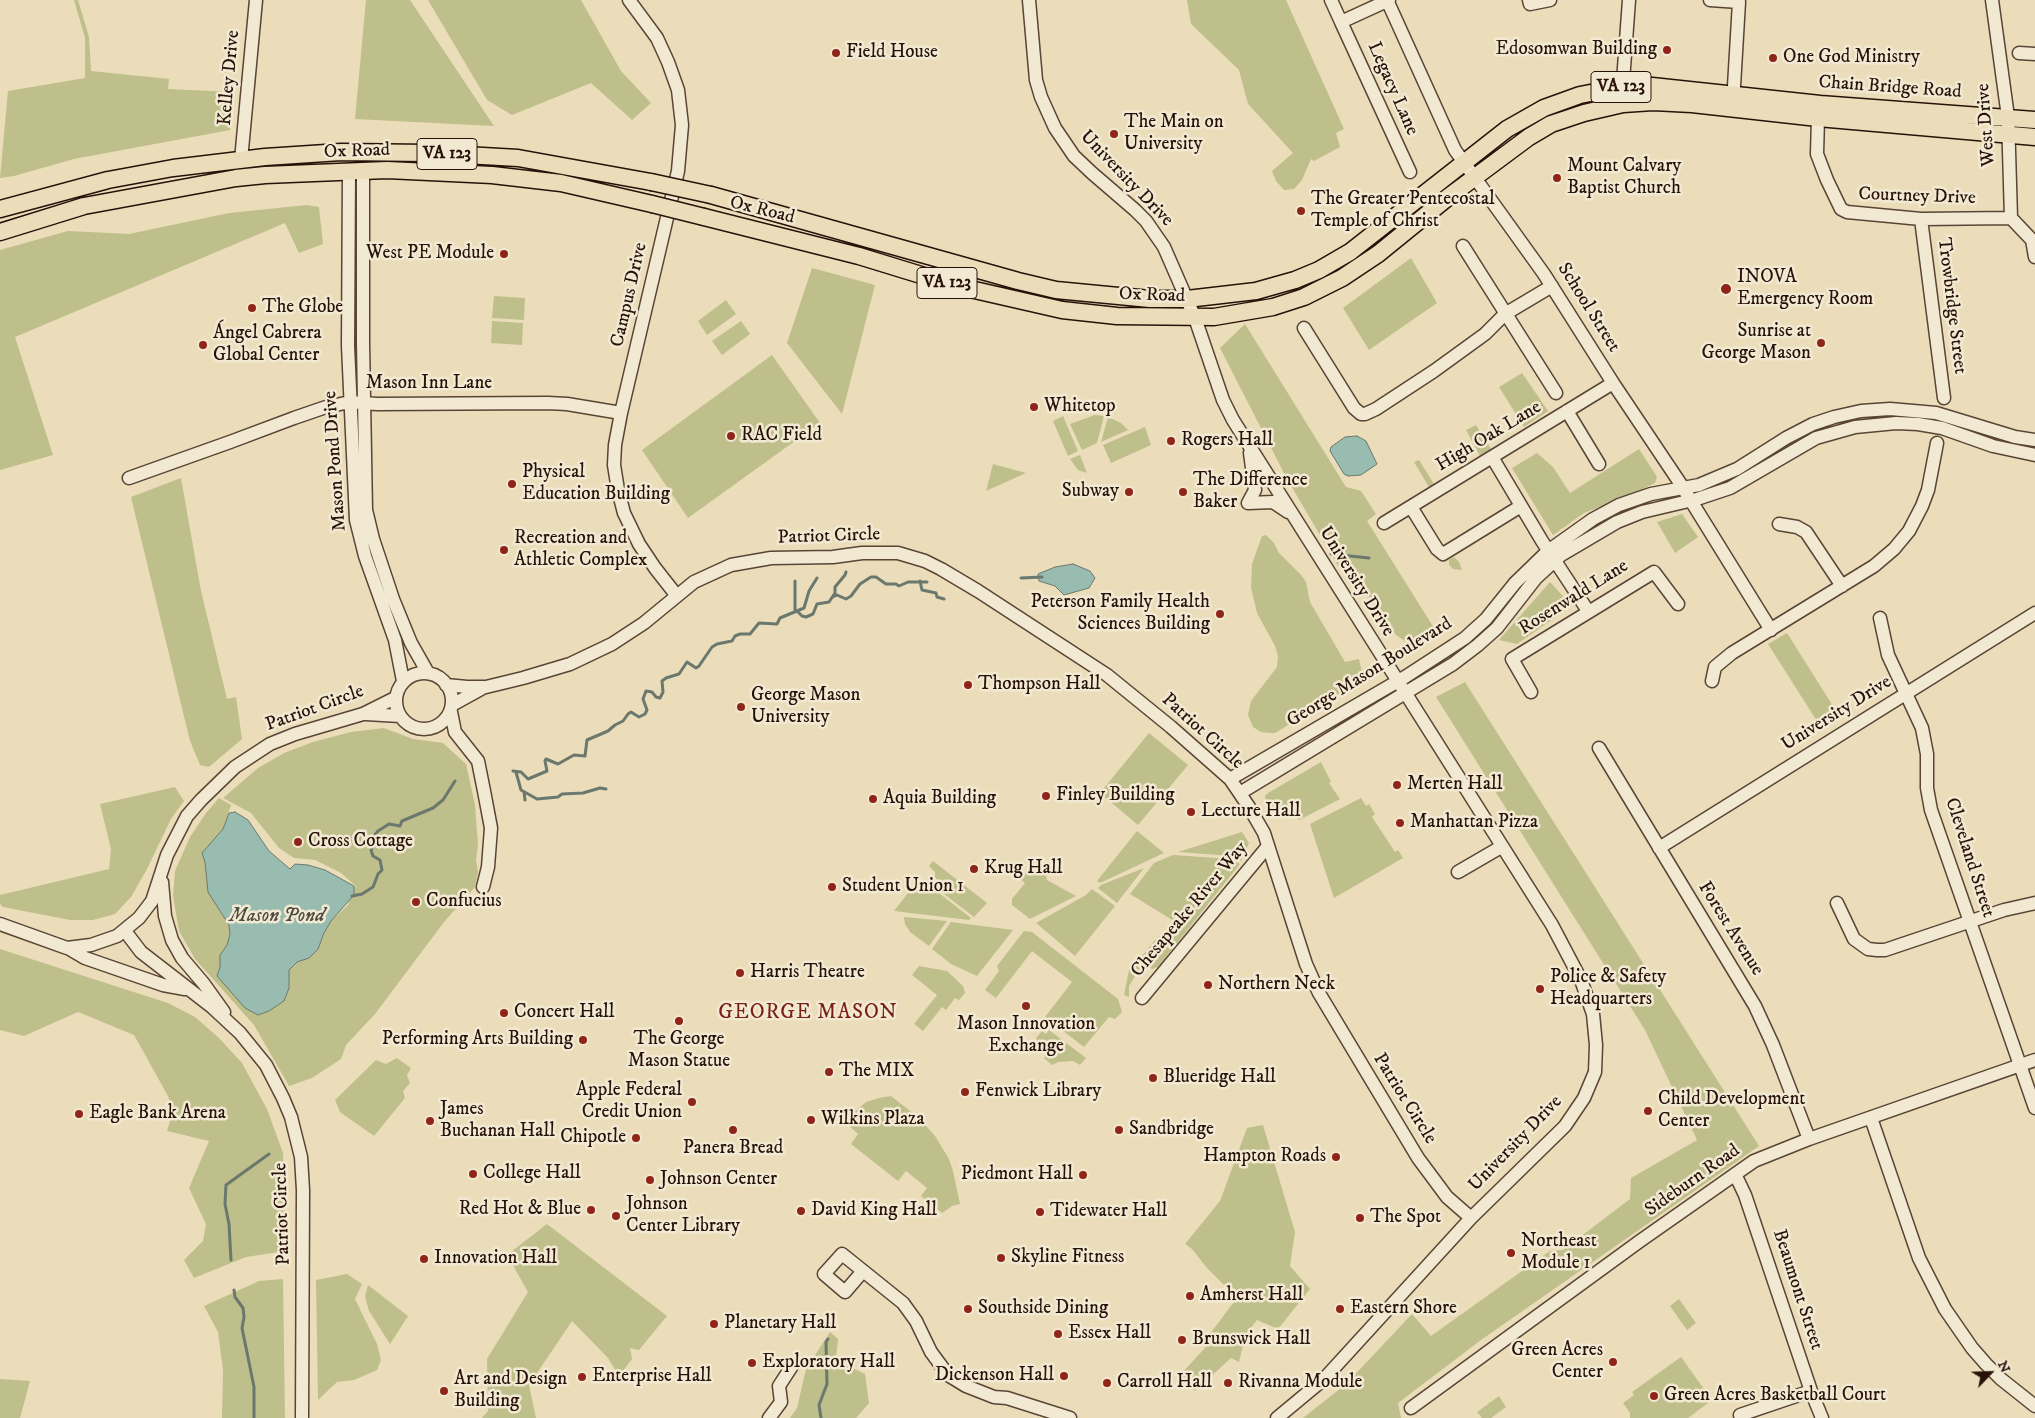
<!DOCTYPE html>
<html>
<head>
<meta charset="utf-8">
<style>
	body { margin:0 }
	#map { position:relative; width:2035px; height:1418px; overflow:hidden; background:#ebddba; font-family:"IM FELL DW Pica",serif }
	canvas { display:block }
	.north { position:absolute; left:1965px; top:1348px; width:50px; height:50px; -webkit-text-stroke:4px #f2e9d2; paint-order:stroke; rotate:66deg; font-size:14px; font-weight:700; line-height:20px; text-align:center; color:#281109 }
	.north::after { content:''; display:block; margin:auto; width:18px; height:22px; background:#281109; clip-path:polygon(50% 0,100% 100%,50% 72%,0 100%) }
</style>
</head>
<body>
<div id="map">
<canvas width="2035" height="1418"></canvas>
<div class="north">N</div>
</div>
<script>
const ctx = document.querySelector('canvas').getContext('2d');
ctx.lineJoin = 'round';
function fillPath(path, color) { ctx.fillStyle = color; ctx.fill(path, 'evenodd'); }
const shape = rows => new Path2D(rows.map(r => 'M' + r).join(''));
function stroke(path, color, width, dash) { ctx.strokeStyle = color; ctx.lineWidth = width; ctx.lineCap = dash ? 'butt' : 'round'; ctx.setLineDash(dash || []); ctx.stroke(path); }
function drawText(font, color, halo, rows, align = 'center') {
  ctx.font = font + ' "IM FELL DW Pica",serif'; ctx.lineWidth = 5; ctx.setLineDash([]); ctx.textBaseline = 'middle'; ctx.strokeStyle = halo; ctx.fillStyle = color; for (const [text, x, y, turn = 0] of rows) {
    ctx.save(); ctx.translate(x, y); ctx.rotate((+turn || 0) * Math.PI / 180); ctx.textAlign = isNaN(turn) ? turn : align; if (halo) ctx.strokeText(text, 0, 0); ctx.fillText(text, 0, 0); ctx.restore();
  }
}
fillPath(shape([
	[74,0,78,0,89,37,91,71,169,79,168,89,233,92,230,130,74,159,14,176,0,178,8,91,85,78,85,38],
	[366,0,410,0,494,126,355,119],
	[428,0,581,0,621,71,651,103,632,120,591,83,512,115,487,100],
	[1187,0,1286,0,1344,129,1336,133,1340,147,1314,161,1311,159,1302,180,1294,189,1284,190,1276,181,1272,171,1293,153,1248,104,1239,70,1191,24],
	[307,205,319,207,323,244,299,253,285,223,15,337,53,455,0,470,0,250,68,231,129,234,229,213],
	[1411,258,1437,303,1369,350,1343,308],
	[812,268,875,285,842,414,787,343],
	[494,296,525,298,524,320,492,318],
	[726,300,736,314,707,335,698,321],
	[492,321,523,323,522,345,491,343],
	[741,321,750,334,722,355,712,341],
	[1245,324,1346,487,1361,491,1376,514,1367,521,1439,636,1420,645,1406,642,1395,634,1390,622,1375,607,1354,572,1349,575,1338,566,1286,477,1220,348],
	[772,355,820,423,688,518,642,450],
	[1522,373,1548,411,1524,427,1499,387],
	[1095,415,1104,416,1097,443,1082,450,1070,424],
	[1063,416,1078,451,1068,456,1053,421],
	[1108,417,1121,423,1128,430,1101,442],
	[1476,425,1491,449,1480,456,1466,430],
	[1145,427,1151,445,1111,463,1103,445],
	[1639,449,1657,477,1655,483,1628,496,1584,513,1553,535,1512,468,1537,453,1553,467,1570,493],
	[1080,455,1087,473,1078,470,1070,459],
	[1419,460,1434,484,1429,487,1414,462],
	[993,464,1026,473,986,491],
	[181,478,201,591,227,699,236,697,242,739,209,767,200,765,190,741,131,497],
	[1682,514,1698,537,1675,553,1657,522],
	[1266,535,1274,543,1279,553,1302,576,1306,582,1310,602,1345,662,1359,659,1363,677,1358,683,1275,733,1269,733,1261,732,1253,727,1248,715,1251,701,1277,667,1278,656,1275,646,1257,613,1251,587,1252,564,1262,536],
	[1454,557,1459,562,1462,570,1453,569,1449,565,1449,560],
	[1550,582,1572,606,1517,644,1499,640],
	[1787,633,1838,714,1820,726,1768,644],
	[1465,682,1759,1146,1481,1340,1398,1403,1401,1418,1303,1418,1346,1384,1412,1314,1431,1336,1550,1251,1563,1250,1630,1199,1631,1178,1697,1140,1645,1030,1436,697],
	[384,728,413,739,443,743,466,764,475,805,478,845,476,860,478,872,475,887,444,922,375,1014,346,1045,341,1059,312,1078,289,1086,254,1025,195,959,179,931,173,896,175,871,190,837,206,813,219,798,231,805,223,829,202,853,205,862,208,892,229,925,230,934,227,945,220,955,220,967,217,976,258,1015,269,1011,284,1000,289,988,289,970,297,962,309,958,318,949,324,933,331,921,348,905,354,886,358,888,341,873,315,860,294,858,279,848,251,813,223,798,258,768,284,753,313,742,351,732],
	[1149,733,1188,765,1138,825,1100,793],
	[1321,762,1331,782,1329,783,1340,799,1299,820,1290,813,1277,816,1274,810,1271,811,1266,802,1265,796,1268,793],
	[175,787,184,801,171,819,147,869,131,897,115,914,93,920,70,920,3,907,0,904,0,895,109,869,111,849,100,804],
	[1361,798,1366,806,1369,804,1375,814,1372,817,1395,852,1398,850,1403,858,1334,898,1310,824],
	[1137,831,1164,853,1100,883,1097,881],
	[1242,832,1249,843,1241,861,1232,856,1178,852],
	[1173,855,1231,859,1240,864,1158,967,1152,969,1138,957,1144,954,1155,940,1173,925,1174,921,1130,894,1154,863],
	[933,861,987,903,974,917,935,887,940,883,935,877,935,872,929,866],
	[1144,868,1117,903,1098,888,1101,885],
	[1028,869,1033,873,1039,870,1045,872,1047,880,1076,896,1030,919,1012,905,1012,899,1025,883,1020,879],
	[918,880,922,880,971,918,969,920,894,911],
	[1092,889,1115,906,1075,956,1036,923,1086,895],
	[904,917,947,921,929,946,910,932,905,924],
	[951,922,1013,930,977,976,951,964,932,949],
	[1024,931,1032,932,1118,999,1122,1012,1115,1019,1109,1017,1084,1047,1045,1017,1072,982,1032,951,996,998,985,990,999,971,997,966],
	[0,949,168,1003,195,1017,219,1038,242,1063,267,1109,283,1153,286,1251,246,1257,194,1278,184,1260,203,1241,206,1224,189,1188,209,1141,167,1131,173,1110,168,1096,134,1035,78,1012,24,1036,0,1030],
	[1133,961,1140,968,1129,986,1129,997,1124,995,1130,965],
	[919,966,947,971,963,986,965,993,959,1000,955,998,946,1010,942,1007,923,1031,914,1024,937,995,912,975],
	[1049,1030,1086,1058,1080,1065,1073,1061,1058,1062,1052,1065,1044,1058,1047,1053,1040,1046,1036,1038,1042,1031,1046,1034],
	[397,1058,411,1068,407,1075,410,1083,403,1091,405,1098,374,1136,340,1112,335,1100,376,1060,386,1064],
	[891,1096,918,1117,935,1136,949,1159,953,1171,960,1204,952,1206,942,1213,921,1196,927,1188,906,1171,898,1181,851,1144,858,1134,848,1125,851,1115,866,1102,879,1098],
	[1263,1125,1295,1232,1290,1266,1310,1289,1278,1329,1257,1320,1245,1336,1239,1362,1231,1358,1195,1391,1179,1376,1205,1348,1209,1335,1237,1298,1207,1268,1192,1249,1185,1244,1220,1201,1247,1128],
	[547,1224,667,1316,639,1350,630,1348,632,1359,619,1376,608,1358,572,1321,529,1385,536,1418,482,1418,488,1411,487,1359,528,1292,507,1255],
	[347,1274,362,1284,355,1299,377,1344,381,1360,377,1370,354,1380,337,1382,318,1400,316,1280],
	[283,1279,285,1418,222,1418,223,1370,218,1332,204,1306,259,1281],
	[368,1285,408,1316,390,1344,369,1311,365,1296],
	[1679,1299,1696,1323,1687,1330,1670,1306],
	[830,1332,838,1339,836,1360,865,1374,869,1403,856,1418,790,1418,797,1408,806,1369],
	[1681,1357,1712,1400,1688,1418,1630,1418,1630,1413,1623,1403,1634,1395,1632,1392],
	[0,1379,30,1381,20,1418,0,1418],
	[1499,1396,1506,1407,1491,1418,1482,1418,1477,1412]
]), '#bfbf8b');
const water = shape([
	[1357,436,1366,441,1377,464,1361,475,1348,476,1344,474,1330,451,1331,447,1345,437,1357,436],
	[1073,564,1090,571,1095,578,1089,588,1064,595,1055,586,1039,581,1038,574,1055,567,1073,564],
	[235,812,248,820,269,851,290,869,295,864,308,865,325,870,354,886,354,895,331,921,324,933,318,949,309,958,297,962,289,970,289,988,284,1001,269,1011,258,1015,245,1008,217,976,220,967,220,955,227,945,230,934,229,925,208,892,205,862,202,853,223,829,229,813,235,812]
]);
fillPath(water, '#98bcaf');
stroke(water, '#6b786d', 1);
stroke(shape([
	[1331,554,1369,558],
	[1021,578,1042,577],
	[795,581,795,612],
	[920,581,922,590,936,593,937,597,944,599],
	[833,597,837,595,846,599,851,596,860,584,871,577,876,577,886,584,896,584,899,586,908,582,927,582],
	[798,612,802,616,806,617,813,614,817,604,829,602,835,593,835,587,845,575,846,572],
	[513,771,521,772,528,779,547,771,545,761,546,759,558,764,574,755,585,756,587,740,608,731,615,725,623,721,628,714,631,712,639,717,645,714,647,710,643,699,646,691,652,692,656,697,660,698,663,692,662,681,666,678,679,674,687,662,696,668,699,666,712,647,717,644,732,641,735,636,740,634,750,634,759,623,777,624,780,618,804,608,809,591,817,578],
	[516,772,521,790,537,799,558,797,562,794,583,793,600,788,606,789],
	[524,792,525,800],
	[352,896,362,894,373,887,378,874,382,870,380,860,373,856,371,850,375,843,374,836,378,831,389,824,400,826,402,821,433,808,443,800,455,781],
	[231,1260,229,1224,225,1204,226,1185,269,1154],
	[234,1290,235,1297,243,1308,244,1317,242,1328,254,1387,254,1418],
	[821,1418,819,1405,827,1384,826,1342,828,1339]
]), '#6b786d', 3);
const minor = shape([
	[629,0,657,38,668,62,678,90,682,125,678,171,621,413,615,445,614,465,618,490,624,513,639,544,655,568,677,596],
	[1029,0,1036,80,1041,97,1055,128,1074,156,1092,173,1135,210,1146,221,1164,247,1195,318,1223,400,1233,420,1552,925,1581,980,1593,1014,1596,1045,1595,1072,1584,1098,1565,1126,1471,1218,1324,1379,1277,1418],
	[1331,0,1341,22],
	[1387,0,1455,150,1544,274,1613,383,1680,483,1771,630],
	[1389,0,1341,22,1410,172],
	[1529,0,1530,4,1550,0],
	[1710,0,1739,2,1733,103],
	[1992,0,2008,117,2011,218],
	[2019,53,2035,54],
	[1622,95,1629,0],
	[1818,118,1817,154,1827,180,1841,209,1847,212,1921,219,2011,218,2032,240,2035,257],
	[241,160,256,0],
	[349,171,348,346,356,520,365,556,395,640,403,681],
	[363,171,363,343,366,510,373,539,393,599,411,643,428,673],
	[1921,219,1944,398],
	[1463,246,1556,393],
	[1304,328,1354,408,1361,414,1365,414,1376,409,1434,371,1485,334,1505,314,1552,286],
	[1567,411,1599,464],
	[1492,457,1542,541,1588,611],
	[129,478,230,442,294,418,326,407,350,402,377,404,548,403,567,404,621,413],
	[1248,503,1255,490,1250,453],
	[1248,503,1273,502,1288,512],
	[1411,507,1437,549,1443,554,1521,506],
	[1384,523,1613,383],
	[1779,524,1797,527,1806,532,1842,586],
	[1880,618,1888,655,1922,728,1927,754,1927,788,1931,810,2035,1108],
	'396 701a28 28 0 1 1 56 0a28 28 0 1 1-56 0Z',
	[1712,681,1715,667,1732,653,1874,566,1894,549,1909,531,1922,506,1928,490,1937,443],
	[446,685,467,687,486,687,523,678,570,664,612,644,644,623,694,582,731,565,771,558,833,557,862,553,898,553,925,561,941,569,978,591,1107,675,1171,727,1230,779,1249,807,1264,833,1306,964,1319,993,1418,1158,1447,1197,1471,1218],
	[1531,692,1512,659,1654,572,1678,604],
	[452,705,481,689],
	[451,712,455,732,478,761,484,791,491,828,488,867,483,887],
	[366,714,400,716],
	[1599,748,1755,1006,1773,1045,1809,1139],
	[1230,779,1405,677,1465,638,1486,619,1515,583,1548,551,1593,519,1619,505,1651,494,1699,485,1737,469,1786,438,1813,424,1834,417,1861,411,1890,409,1936,413,2015,437,2035,440],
	[1240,793,1453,664,1478,645,1497,628,1536,578,1561,555,1617,522,1642,512,1697,499,1730,488,1816,438,1855,427,1896,423,1918,424,1942,428,1993,446,2035,455],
	[1659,848,2035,613],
	[1458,872,1501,847],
	[162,882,165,916,172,940,182,958,204,984,224,1012],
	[1837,903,1854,939,1868,949,1877,950,1885,950,2004,910,2035,903],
	[0,924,67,948,91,945,117,936,139,918,152,901,167,855,187,816,201,800,235,767,270,744,295,734,363,714,395,698],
	[125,931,141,952,212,1007,240,1033,266,1065,283,1098,291,1117,301,1157,303,1190,302,1418],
	[68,948,85,958,163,985,185,989],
	[1142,998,1268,846],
	[1871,1118,1919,1258,1945,1309,1972,1348,1986,1364,2001,1379,2035,1406],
	[1735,1174,1745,1195,1811,1391,1822,1418],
	[863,1271,845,1292,824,1274,842,1254,903,1303,916,1321,931,1352,948,1375,966,1386,994,1397,1007,1398,1070,1418],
	[1411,1408,1640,1241,1754,1161,1809,1139,2035,1060],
	[1740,1415,1811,1391],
	[769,1418,781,1402,779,1386,792,1366]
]);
const major = shape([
	[711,195,1018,281,1056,290,1150,299,1187,299,1256,291,1295,280,1319,270,1350,252,1507,129,1544,108,1580,95,1621,87,1652,86,1820,104,2035,120],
	[0,209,108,180,173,168,265,157,341,152,430,153,518,158,651,182],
	[704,217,859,256,957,286,1062,310,1117,316,1214,317,1273,307,1304,297,1342,278,1378,254,1447,198,1529,137,1551,124,1584,113,1623,104,1653,102,1692,104,1818,118,2035,137],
	[0,232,84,206,236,178,265,175,387,170,492,175,561,183,652,204]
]);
stroke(minor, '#594435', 15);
stroke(major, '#281109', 19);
stroke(minor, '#f2e9d2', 12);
stroke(major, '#ebddba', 16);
const majorBridge = shape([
	[651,182,711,195],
	[652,204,704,217]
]);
stroke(majorBridge, '#281109', 19, []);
stroke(majorBridge, '#ebddba', 16);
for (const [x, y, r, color] of [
	[1667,50,5,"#8f2418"],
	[836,53,5,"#8f2418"],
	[1773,58,5,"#8f2418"],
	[1114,134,5,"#8f2418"],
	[1557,178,5,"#8f2418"],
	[1301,211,5,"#8f2418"],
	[504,254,5,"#8f2418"],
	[1726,289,6,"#8f2418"],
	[252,308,5,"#8f2418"],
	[1821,343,5,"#8f2418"],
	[203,345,5,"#8f2418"],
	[1034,407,5,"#8f2418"],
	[731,436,5,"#8f2418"],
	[1171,441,5,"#8f2418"],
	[512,484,5,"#8f2418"],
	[1129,492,5,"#8f2418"],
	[1183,492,5,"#8f2418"],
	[504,550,5,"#8f2418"],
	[1220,614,5,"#8f2418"],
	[968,685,5,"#8f2418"],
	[741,707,5,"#8f2418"],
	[1397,785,5,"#8f2418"],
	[1046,796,5,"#8f2418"],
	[873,799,5,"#8f2418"],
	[1191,812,5,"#8f2418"],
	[1400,823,5,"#8f2418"],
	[298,842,5,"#8f2418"],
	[974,869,5,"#8f2418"],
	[832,887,5,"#8f2418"],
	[416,902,5,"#8f2418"],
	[740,973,5,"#8f2418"],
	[1208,985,5,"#8f2418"],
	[1540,989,5,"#8f2418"],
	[1026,1006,5,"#8f2418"],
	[504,1013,5,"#8f2418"],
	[679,1021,5,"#8f2418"],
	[583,1040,5,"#8f2418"],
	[829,1072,5,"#8f2418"],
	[1153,1078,5,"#8f2418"],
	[965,1092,5,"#8f2418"],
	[692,1102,5,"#8f2418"],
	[1648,1111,5,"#8f2418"],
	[79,1114,5,"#8f2418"],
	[811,1120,5,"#8f2418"],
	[430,1121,5,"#8f2418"],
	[733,1130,5,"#8f2418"],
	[1119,1130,5,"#8f2418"],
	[636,1138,5,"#8f2418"],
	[1336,1157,5,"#8f2418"],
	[473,1174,5,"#8f2418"],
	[1083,1175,5,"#8f2418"],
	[650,1180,5,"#8f2418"],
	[591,1210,5,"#8f2418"],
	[801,1211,5,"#8f2418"],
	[1040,1212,5,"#8f2418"],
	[616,1216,5,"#8f2418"],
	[1360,1218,5,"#8f2418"],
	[1511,1253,5,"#8f2418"],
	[1001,1258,5,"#8f2418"],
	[424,1259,5,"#8f2418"],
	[1190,1296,5,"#8f2418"],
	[968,1309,5,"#8f2418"],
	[1340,1309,5,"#8f2418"],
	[714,1324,5,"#8f2418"],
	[1058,1334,5,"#8f2418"],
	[1182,1340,5,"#8f2418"],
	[1613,1362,5,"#8f2418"],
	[752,1363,5,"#8f2418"],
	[1064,1376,5,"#8f2418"],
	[582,1377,5,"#8f2418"],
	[1107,1383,5,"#8f2418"],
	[1228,1383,5,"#8f2418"],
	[444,1391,5,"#8f2418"],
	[1654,1396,5,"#8f2418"]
]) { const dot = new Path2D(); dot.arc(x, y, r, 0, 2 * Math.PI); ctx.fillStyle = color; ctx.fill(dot); stroke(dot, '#f2e9d2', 2); }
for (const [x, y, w] of [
	[1621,87,60],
	[447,154,60],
	[947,283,60]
]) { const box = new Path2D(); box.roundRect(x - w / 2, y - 15.5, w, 31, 4); ctx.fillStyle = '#f2e9d2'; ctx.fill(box); stroke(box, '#281109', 1); }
drawText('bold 18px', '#281109', null, [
	["VA 123",1621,87],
	["VA 123",447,154],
	["VA 123",947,283]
]);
drawText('19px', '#281109', '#f2e9d2', [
	["Edosomwan Building",1657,50,"right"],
	["Field House",846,53],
	["One God Ministry",1783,58],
	["The Main on",1124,123],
	["University",1124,145],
	["Mount Calvary",1567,167],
	["Baptist Church",1567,189],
	["The Greater Pentecostal",1311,200],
	["Temple of Christ",1311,222],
	["West PE Module",494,254,"right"],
	["INOVA",1737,278],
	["Emergency Room",1737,300],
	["The Globe",262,308],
	["Sunrise at",1811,332,"right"],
	["George Mason",1811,354,"right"],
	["Ángel Cabrera",213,334],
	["Global Center",213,356],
	["Whitetop",1044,407],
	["RAC Field",741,436],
	["Rogers Hall",1181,441],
	["Physical",522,473],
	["Education Building",522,495],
	["The Difference",1193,481],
	["Baker",1193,503],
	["Subway",1119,492,"right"],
	["Recreation and",514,539],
	["Athletic Complex",514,561],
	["Peterson Family Health",1210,603,"right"],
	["Sciences Building",1210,625,"right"],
	["Thompson Hall",978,685],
	["George Mason",751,696],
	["University",751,718],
	["Merten Hall",1407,785],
	["Finley Building",1056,796],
	["Aquia Building",883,799],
	["Lecture Hall",1201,812],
	["Manhattan Pizza",1410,823],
	["Cross Cottage",308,842],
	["Krug Hall",984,869],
	["Student Union 1",842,887],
	["Confucius",426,902],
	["Harris Theatre",750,973],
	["Police & Safety",1550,978],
	["Headquarters",1550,1000],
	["Northern Neck",1218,985],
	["Concert Hall",514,1013],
	["Mason Innovation",1026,1025,"center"],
	["Exchange",1026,1047,"center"],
	["Performing Arts Building",573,1040,"right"],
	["The George",679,1040,"center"],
	["Mason Statue",679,1062,"center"],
	["The MIX",839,1072],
	["Blueridge Hall",1163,1078],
	["Apple Federal",682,1091,"right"],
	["Credit Union",682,1113,"right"],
	["Fenwick Library",975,1092],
	["Child Development",1658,1100],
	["Center",1658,1122],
	["James",440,1110],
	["Buchanan Hall",440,1132],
	["Eagle Bank Arena",89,1114],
	["Wilkins Plaza",821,1120],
	["Sandbridge",1129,1130],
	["Chipotle",626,1138,"right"],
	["Panera Bread",733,1149,"center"],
	["Hampton Roads",1326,1157,"right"],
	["College Hall",483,1174],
	["Piedmont Hall",1073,1175,"right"],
	["Johnson Center",660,1180],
	["Johnson",626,1205],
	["Center Library",626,1227],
	["Red Hot & Blue",581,1210,"right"],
	["David King Hall",811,1211],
	["Tidewater Hall",1050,1212],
	["The Spot",1370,1218],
	["Northeast",1521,1242],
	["Module 1",1521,1264],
	["Skyline Fitness",1011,1258],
	["Innovation Hall",434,1259],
	["Amherst Hall",1200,1296],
	["Southside Dining",978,1309],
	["Eastern Shore",1350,1309],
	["Planetary Hall",724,1324],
	["Essex Hall",1068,1334],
	["Brunswick Hall",1192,1340],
	["Green Acres",1603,1351,"right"],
	["Center",1603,1373,"right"],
	["Exploratory Hall",762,1363],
	["Dickenson Hall",1054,1376,"right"],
	["Enterprise Hall",592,1377],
	["Art and Design",454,1380],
	["Building",454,1402],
	["Carroll Hall",1117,1383],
	["Rivanna Module",1238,1383],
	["Green Acres Basketball Court",1664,1396]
], 'left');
drawText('19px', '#281109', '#f2e9d2', [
	["Kelley Drive",230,78,-85],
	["Chain Bridge Road",1890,88,4],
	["Legacy Lane",1392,89,66],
	["West Drive",1987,125,-94],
	["Ox Road",357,152,-2],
	["University Drive",1126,179,46],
	["Courtney Drive",1917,197,2],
	["Ox Road",762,211,14],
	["Campus Drive",630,295,-77],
	["Ox Road",1152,296,2],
	["Trowbridge Street",1951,306,83],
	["School Street",1588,308,58],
	["Mason Inn Lane",429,384],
	["High Oak Lane",1489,437,-31],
	["Mason Pond Drive",336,461,-94],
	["Patriot Circle",829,537,-2],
	["University Drive",1356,582,58],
	["Rosenwald Lane",1574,598,-32],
	["George Mason Boulevard",1370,673,-32],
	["Patriot Circle",315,709,-20],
	["University Drive",1837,714,-32],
	["Patriot Circle",1202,732,42],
	["Cleveland Street",1969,858,72],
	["Chesapeake River Way",1190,910,-50],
	["Forest Avenue",1730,929,58],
	["Patriot Circle",1404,1099,58],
	["University Drive",1516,1144,-46],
	["Sideburn Road",1693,1181,-35],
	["Patriot Circle",283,1214,-92],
	["Beaumont Street",1797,1290,72]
]);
drawText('italic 20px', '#4f4d43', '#f2e9d2', [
	["Mason Pond",277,917]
]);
ctx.letterSpacing = '1px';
drawText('21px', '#7a1f14', '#f2e9d2', [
	["GEORGE MASON",808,1014]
]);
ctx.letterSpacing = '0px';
</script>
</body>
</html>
